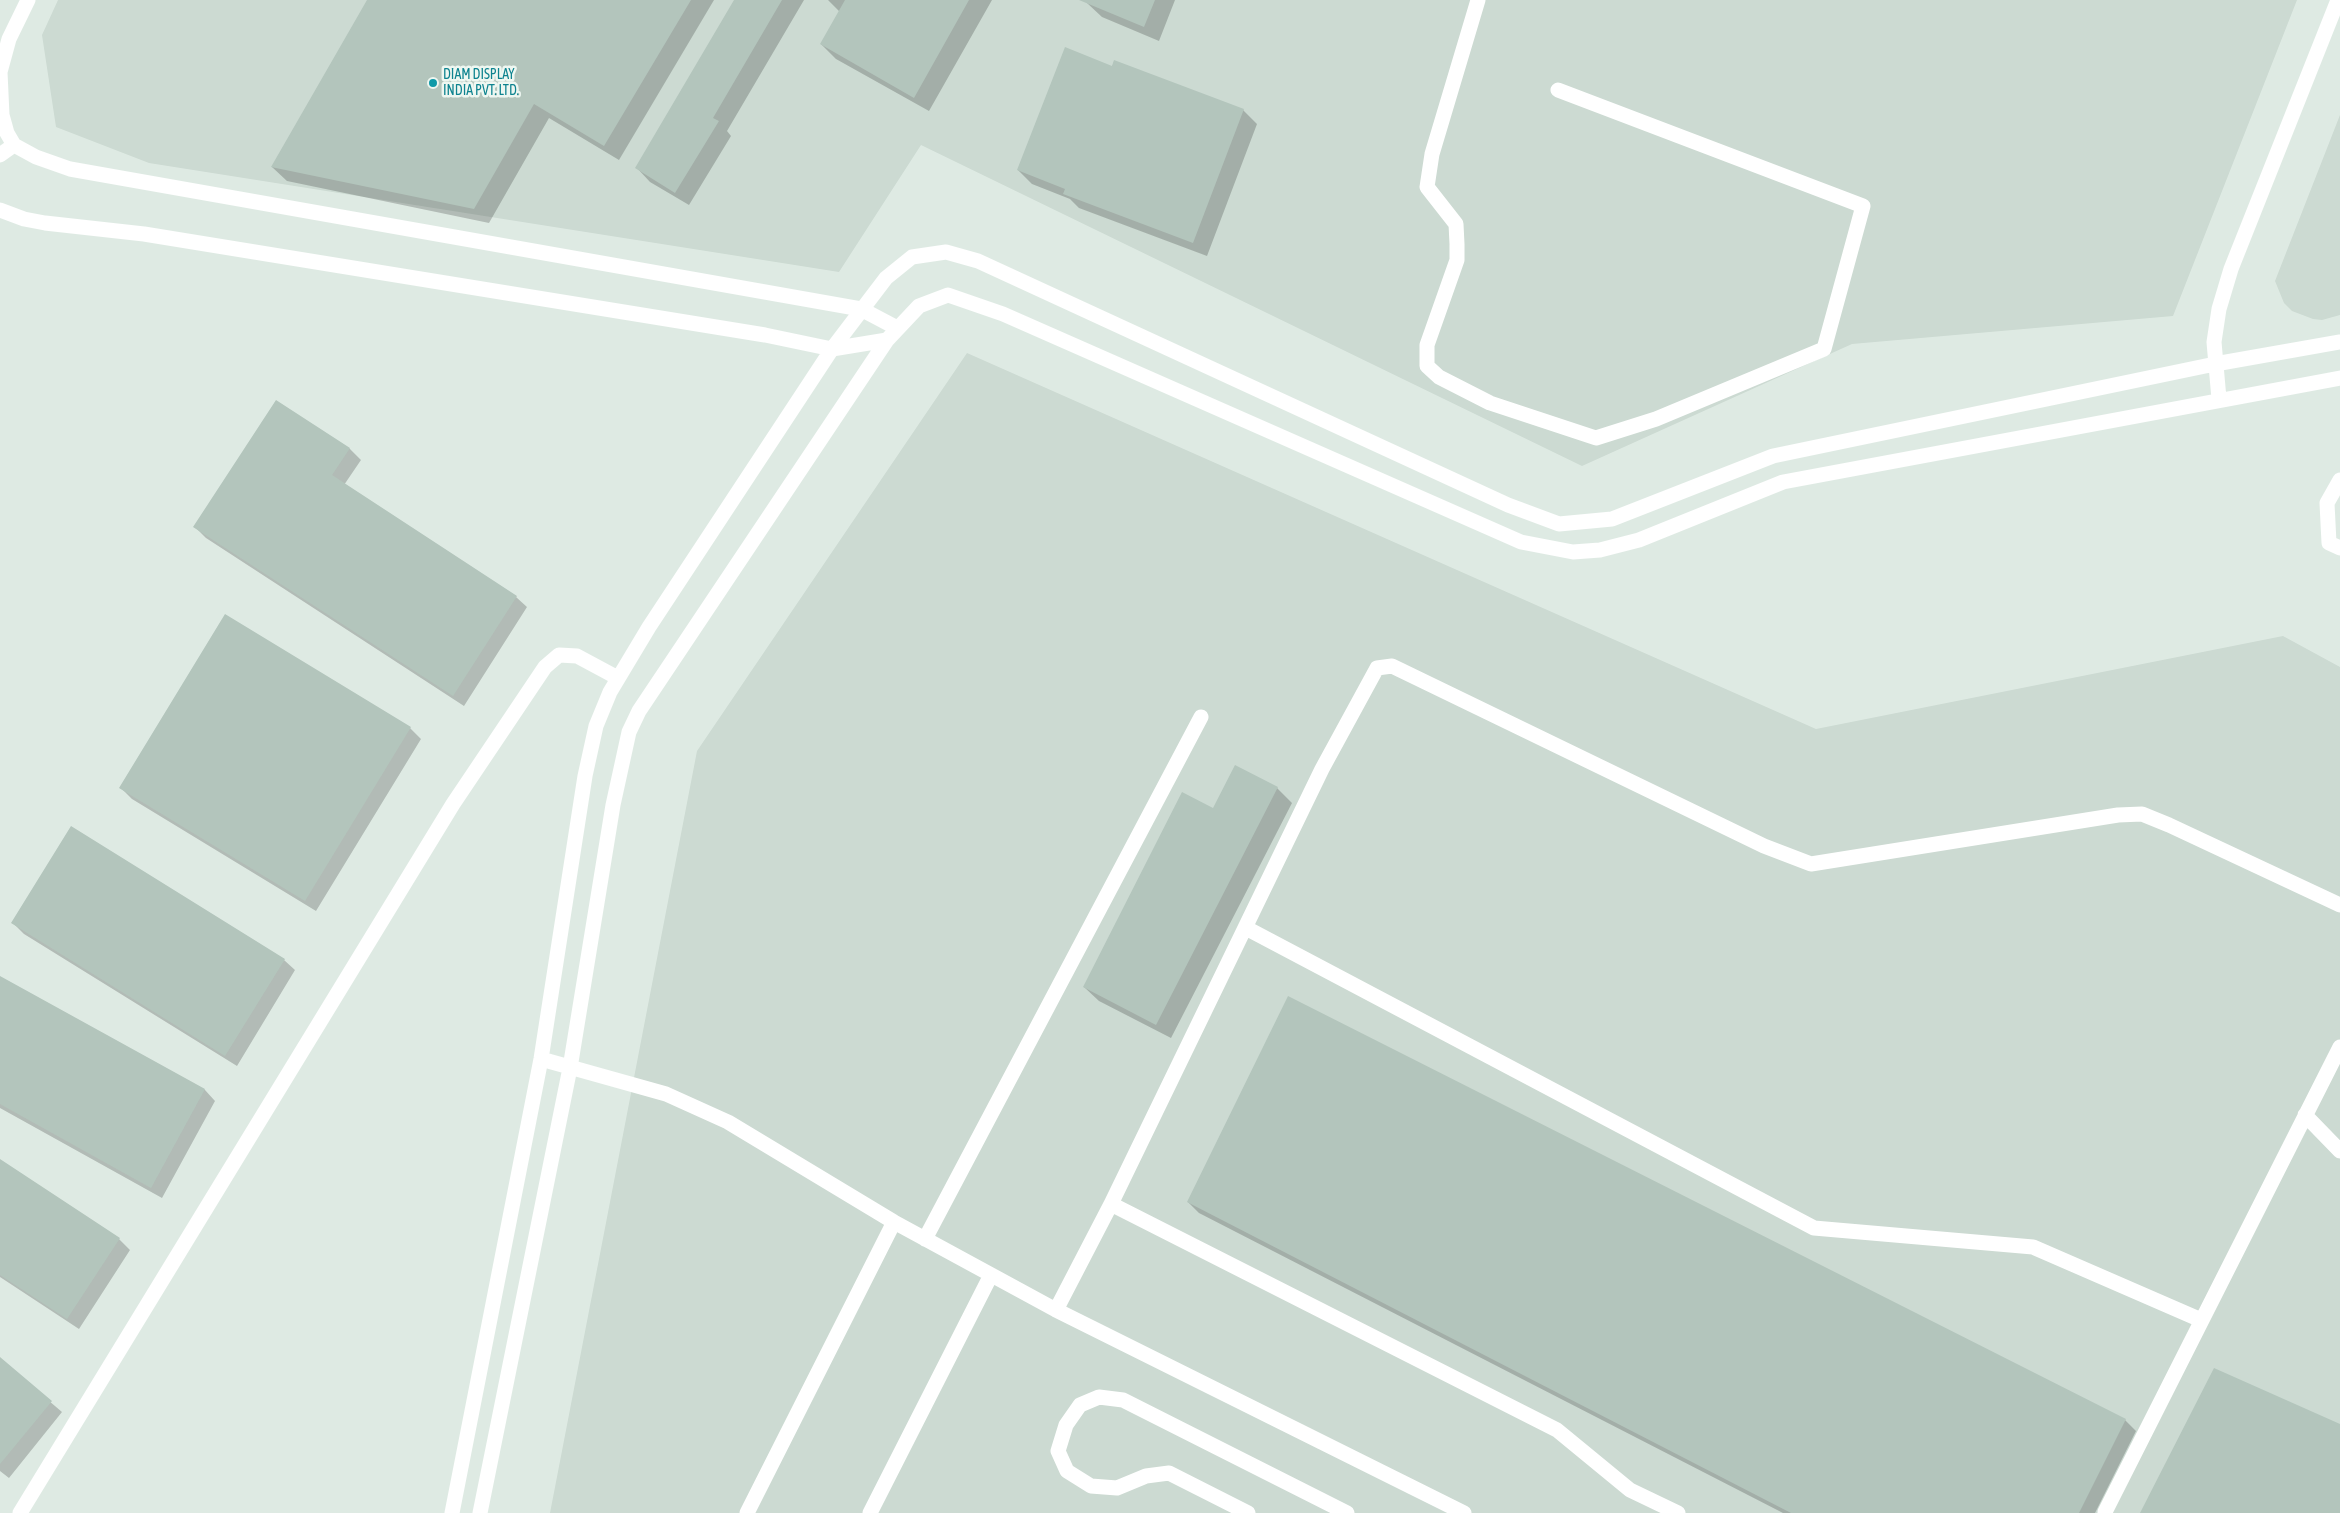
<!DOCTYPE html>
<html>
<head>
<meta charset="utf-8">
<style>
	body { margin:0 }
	canvas { display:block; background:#deeae3 }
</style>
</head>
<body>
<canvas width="2340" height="1513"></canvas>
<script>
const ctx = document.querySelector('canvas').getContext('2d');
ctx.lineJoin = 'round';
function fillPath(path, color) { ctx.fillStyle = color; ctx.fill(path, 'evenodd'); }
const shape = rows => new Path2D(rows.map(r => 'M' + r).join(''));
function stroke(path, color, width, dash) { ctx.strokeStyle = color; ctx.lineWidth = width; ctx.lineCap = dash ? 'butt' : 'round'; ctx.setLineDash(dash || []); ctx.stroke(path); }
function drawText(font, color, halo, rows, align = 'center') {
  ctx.font = font + ' "Asap Condensed",sans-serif'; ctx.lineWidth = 5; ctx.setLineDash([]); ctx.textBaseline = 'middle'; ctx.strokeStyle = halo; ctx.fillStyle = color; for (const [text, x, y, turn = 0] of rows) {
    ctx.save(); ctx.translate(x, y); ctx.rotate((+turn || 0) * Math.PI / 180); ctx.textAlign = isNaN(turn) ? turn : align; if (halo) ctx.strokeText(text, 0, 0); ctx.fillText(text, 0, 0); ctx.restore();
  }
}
fillPath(shape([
	[58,0,2297,0,2173,316,1852,344,1582,466,921,145,839,272,149,163,56,127,42,35],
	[2340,115,2340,315,2322,320,2313,319,2292,311,2284,303,2275,281],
	[967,353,1816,729,2283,636,2340,667,2340,1513,550,1513,697,751]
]), '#ccdad2');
fillPath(shape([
	[368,0,714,0,619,160,549,118,489,223,287,181,272,167],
	[735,0,804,0,727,131,731,136,689,205,650,182,637,168],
	[828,0,992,0,929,111,836,59,821,44,840,12],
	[1088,0,1175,0,1159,41,1102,17,1087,3],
	[1114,62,1243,110,1257,124,1207,256,1079,208,1070,199,1032,184,1018,170,1112,67],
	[276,401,350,449,361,460,344,485,516,597,527,607,464,706,206,538,195,527],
	[410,728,421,739,316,911,132,799,121,788],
	[1277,788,1292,803,1171,1038,1099,1001,1084,987,1214,810],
	[13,923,284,960,295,970,237,1066,24,934],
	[0,977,205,1090,215,1101,162,1198,0,1108],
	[0,1161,119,1239,130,1250,79,1329,0,1277],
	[1188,1202,2125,1420,2136,1431,2095,1513,1783,1513,1199,1213],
	[0,1359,62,1412,9,1478,0,1471]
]), '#0003');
fillPath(shape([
	[367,0,691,0,604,146,534,104,474,209,271,167],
	[734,0,782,0,713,118,719,121,675,193,635,168],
	[845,0,969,0,914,98,820,44],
	[1079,0,1155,0,1144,27],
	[1065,47,1112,66,1114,60,1244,109,1193,243,1063,194,1065,189,1017,170],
	[276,400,350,448,332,475,517,596,453,696,193,527],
	[225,614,411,727,305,901,119,788],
	[1235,765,1278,787,1156,1025,1083,987,1182,792,1213,808],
	[71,826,285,959,225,1056,11,923],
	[0,976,205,1089,151,1188,0,1104],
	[1288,996,2126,1419,2079,1513,1791,1513,1187,1202],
	[0,1159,120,1238,67,1319,0,1275],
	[0,1357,52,1401,0,1464],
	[2214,1368,2340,1424,2340,1513,2140,1513]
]), '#b3c5bc');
stroke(shape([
	[28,0,9,39,0,72,2,115,7,133,14,145,36,157,70,169,861,309,897,328],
	[1478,0,1432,154,1427,187,1456,224,1457,244,1457,260,1427,345,1427,366,1439,377,1490,403,1596,438,1656,419,1824,349,1863,206,1558,90],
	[0,155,14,145],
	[0,210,24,219,45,223,144,234,765,335,832,349,887,340],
	[2219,399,2214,342,2219,309,2231,269,2338,0],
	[2340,480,2327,503,2329,543,2340,548],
	[1246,928,1814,1228,2033,1247,2201,1320],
	[541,1059,666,1094,728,1122,894,1222,1056,1310,1464,1513],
	[2305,1115,2340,1151],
	[1111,1204,1557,1430,1630,1490,1678,1513],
	[925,1239,1201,717],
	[1056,1310,1111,1204,1322,769,1377,668,1392,666,1764,846,1811,864,2118,815,2142,814,2169,825,2340,905],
	[2105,1512,2340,1047],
	[20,1513,453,804,545,667,559,655,577,656,618,678],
	[452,1513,541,1059,585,776,596,726,610,692,649,627,832,349,886,278,912,257,946,252,978,261,1508,505,1559,524,1612,519,1773,456,2215,364,2340,342],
	[480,1513,570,1068,613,805,629,732,639,711,887,340,919,306,948,295,1003,314,1521,542,1573,552,1600,550,1639,540,1783,482,2340,378],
	[747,1513,894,1222],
	[870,1513,991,1275],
	[1248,1513,1169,1473,1146,1476,1117,1488,1091,1486,1067,1471,1058,1451,1066,1425,1080,1405,1099,1397,1123,1400,1347,1513]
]), '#fff', 15);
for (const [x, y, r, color] of [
	[433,83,5,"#0f9aa8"]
]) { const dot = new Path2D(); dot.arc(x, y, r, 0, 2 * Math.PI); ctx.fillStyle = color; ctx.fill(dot); stroke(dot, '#eef7f1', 2); }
drawText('14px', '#0d838f', '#eef7f1', [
	["DIAM DISPLAY",443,75],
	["INDIA PVT. LTD.",443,91]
], 'left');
</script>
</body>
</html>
